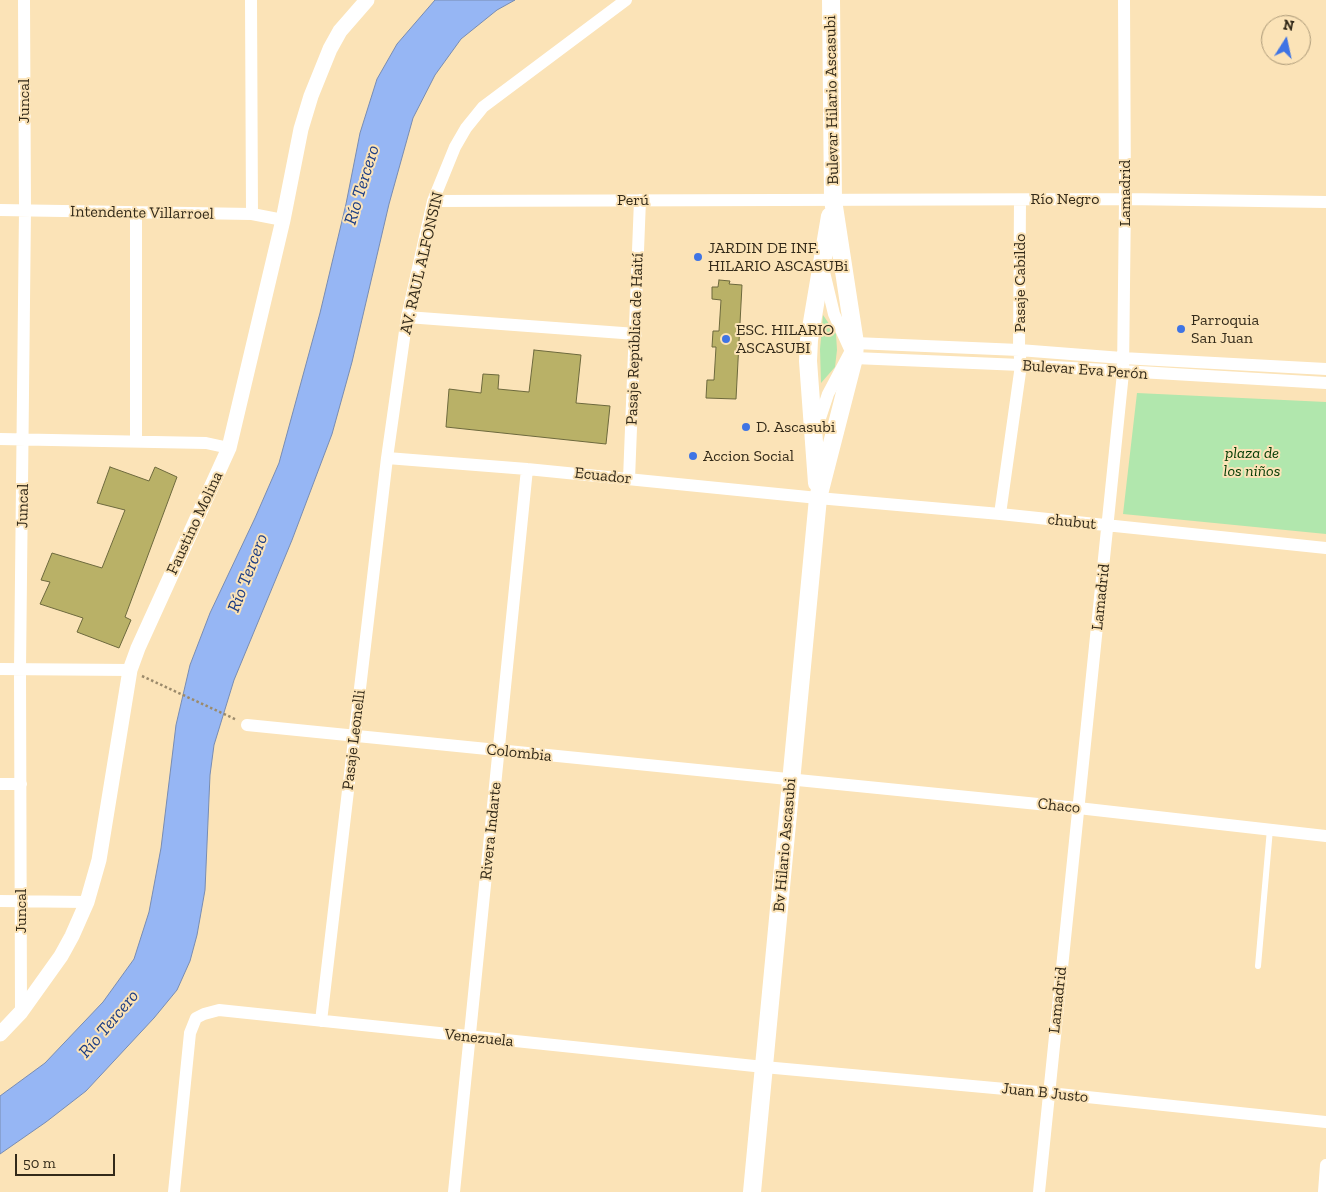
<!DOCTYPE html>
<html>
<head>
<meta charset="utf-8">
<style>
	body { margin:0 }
	#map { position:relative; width:1326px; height:1192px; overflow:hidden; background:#fbe3b7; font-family:"Zilla Slab",serif }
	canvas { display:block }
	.north { position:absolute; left:1261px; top:15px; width:50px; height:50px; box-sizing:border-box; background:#fbe3b7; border:1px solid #ab9978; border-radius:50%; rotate:10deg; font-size:14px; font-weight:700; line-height:20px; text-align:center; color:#332a19 }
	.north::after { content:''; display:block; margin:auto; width:18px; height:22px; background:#3f74e4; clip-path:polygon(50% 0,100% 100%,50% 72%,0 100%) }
	.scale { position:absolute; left:15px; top:1154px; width:100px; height:22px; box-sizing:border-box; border:2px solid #332a19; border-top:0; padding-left:6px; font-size:15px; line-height:18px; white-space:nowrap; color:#332a19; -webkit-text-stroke:4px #fbe3b7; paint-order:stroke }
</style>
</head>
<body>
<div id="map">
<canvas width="1326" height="1192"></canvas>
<div class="north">N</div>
<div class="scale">50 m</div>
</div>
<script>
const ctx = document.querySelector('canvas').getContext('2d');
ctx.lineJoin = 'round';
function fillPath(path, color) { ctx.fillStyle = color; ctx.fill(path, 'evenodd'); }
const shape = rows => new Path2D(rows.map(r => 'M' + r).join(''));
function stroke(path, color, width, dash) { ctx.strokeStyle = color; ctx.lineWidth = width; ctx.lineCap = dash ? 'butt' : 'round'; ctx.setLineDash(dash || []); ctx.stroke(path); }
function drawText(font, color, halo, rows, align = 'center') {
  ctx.font = font + ' "Zilla Slab",serif'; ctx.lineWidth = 4; ctx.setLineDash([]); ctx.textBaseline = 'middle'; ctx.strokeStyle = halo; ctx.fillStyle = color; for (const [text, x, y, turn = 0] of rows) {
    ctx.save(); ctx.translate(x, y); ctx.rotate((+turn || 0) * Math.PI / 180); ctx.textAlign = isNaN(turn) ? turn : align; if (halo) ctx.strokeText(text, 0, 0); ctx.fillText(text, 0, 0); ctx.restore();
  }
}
fillPath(shape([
	[823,315,836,334,837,350,835,367,821,383,820,349],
	[1137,393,1326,402,1326,534,1123,514]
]), '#b1e7ad');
const water = shape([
	[435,0,515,0,497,10,461,39,435,75,413,118,389,204,352,362,332,434,292,540,234,680,214,745,210,775,205,890,197,935,190,961,177,990,154,1018,86,1091,46,1122,0,1154,0,1096,45,1063,103,1002,134,959,149,912,161,848,176,725,190,665,210,613,255,518,279,463,320,313,346,204,360,133,377,79,397,44,435,0]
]);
fillPath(water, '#96b6f4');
stroke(water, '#788cb2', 1);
const building = shape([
	[719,280,730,281,729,284,742,285,736,399,706,398,707,380,714,380,716,347,712,347,713,331,719,331,721,300,712,299,712,287,718,287,719,280],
	[534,350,581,355,576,403,610,406,606,444,446,427,449,389,481,393,483,374,499,375,498,389,529,392,534,350],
	[110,467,149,481,155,467,177,477,125,617,131,620,119,648,77,632,83,618,40,604,50,582,41,580,52,553,102,568,125,510,97,503,110,467]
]);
fillPath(building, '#b9b167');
stroke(building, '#6d693d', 1);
stroke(shape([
	[142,676,237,720]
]), '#9b8a6b', 2.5, [2.5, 2.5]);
stroke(shape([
	[1258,966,1270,829]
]), '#fff', 6);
stroke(shape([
	[251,0,252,214],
	[433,201,1125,199,1326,202],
	[0,210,252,214,283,220],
	[823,268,834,314,854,358,1021,365,1326,383],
	[407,317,636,334],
	[816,430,828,394,855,343,1019,350,1122,358,1326,369],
	[0,439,206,443,229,448],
	[136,441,136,213],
	[387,458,527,469,818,498,1000,514,1326,548],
	[629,479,640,200],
	[1000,514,1021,365,1019,350,1020,200],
	[0,669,130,670],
	[247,725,1078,808,1326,836],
	[0,784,21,784],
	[0,901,87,902],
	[21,1012,20,669,25,210,24,0],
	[321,1021,387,458,407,317,433,201,455,147,466,128,483,107,626,0],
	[174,1192,190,1033,196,1018,204,1014,219,1010,764,1067,1049,1093,1326,1122],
	[454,1192,527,469],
	[1039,1192,1123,373,1125,199,1124,0],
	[1324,1192,1326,1165]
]), '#fff', 12);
stroke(shape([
	[0,1034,21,1012,61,956,72,936,87,902,99,860,130,670,138,648,229,448,283,220,301,129,311,96,330,49,340,31,367,0]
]), '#fff', 15);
stroke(shape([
	[817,483,808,361,809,340,830,216],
	[752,1192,818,498,854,358,855,343,833,200,831,0]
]), '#fff', 18);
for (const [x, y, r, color] of [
	[698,257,5,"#3f74e4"],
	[1181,329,5,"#3f74e4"],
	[726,339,5,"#3f74e4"],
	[746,427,5,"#3f74e4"],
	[693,456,5,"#3f74e4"]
]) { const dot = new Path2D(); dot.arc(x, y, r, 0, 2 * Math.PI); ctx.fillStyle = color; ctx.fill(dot); stroke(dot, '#fbe3b7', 2); }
drawText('16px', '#332a19', '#fbe3b7', [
	["Bulevar Hilario Ascasubi",832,100,-91],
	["Juncal",24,101,-90],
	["Lamadrid",1125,193,-90],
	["Río Negro",1065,199],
	["Perú",633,200],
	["Intendente Villarroel",142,213,1],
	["AV. RAUL ALFONSIN",422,263,-77],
	["Pasaje Cabildo",1020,283,-90],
	["Pasaje República de Haití",635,339,-88],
	["Bulevar Eva Perón",1085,370,4],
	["Ecuador",603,476,6],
	["Juncal",23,506,-89],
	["chubut",1072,522,6],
	["Faustino Molina",195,523,-65],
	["Lamadrid",1101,597,-84],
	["Pasaje Leonelli",354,740,-83],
	["Colombia",519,753,6],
	["Chaco",1059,806,6],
	["Rivera Indarte",491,831,-84],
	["Bv Hilario Ascasubi",785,845,-85],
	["Juncal",21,911,-90],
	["Lamadrid",1058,1000,-84],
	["Venezuela",479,1038,6],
	["Juan B Justo",1045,1093,6]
]);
drawText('16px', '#332a19', '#fbe3b7', [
	["JARDIN DE INF.",708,248],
	["HILARIO ASCASUBi",708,266],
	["Parroquia",1191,320],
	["San Juan",1191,338],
	["ESC. HILARIO",736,330],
	["ASCASUBI",736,348],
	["D. Ascasubi",756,427],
	["Accion Social",703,456]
], 'left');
drawText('italic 16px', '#003901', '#fbe3b7', [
	["plaza de",1252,453],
	["los niños",1252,471]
]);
drawText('italic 18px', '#1c3d84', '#fbe3b7', [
	["Río Tercero",362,185,-73],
	["Río Tercero",248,573,-69],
	["Río Tercero",109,1024,-50]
]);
</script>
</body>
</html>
